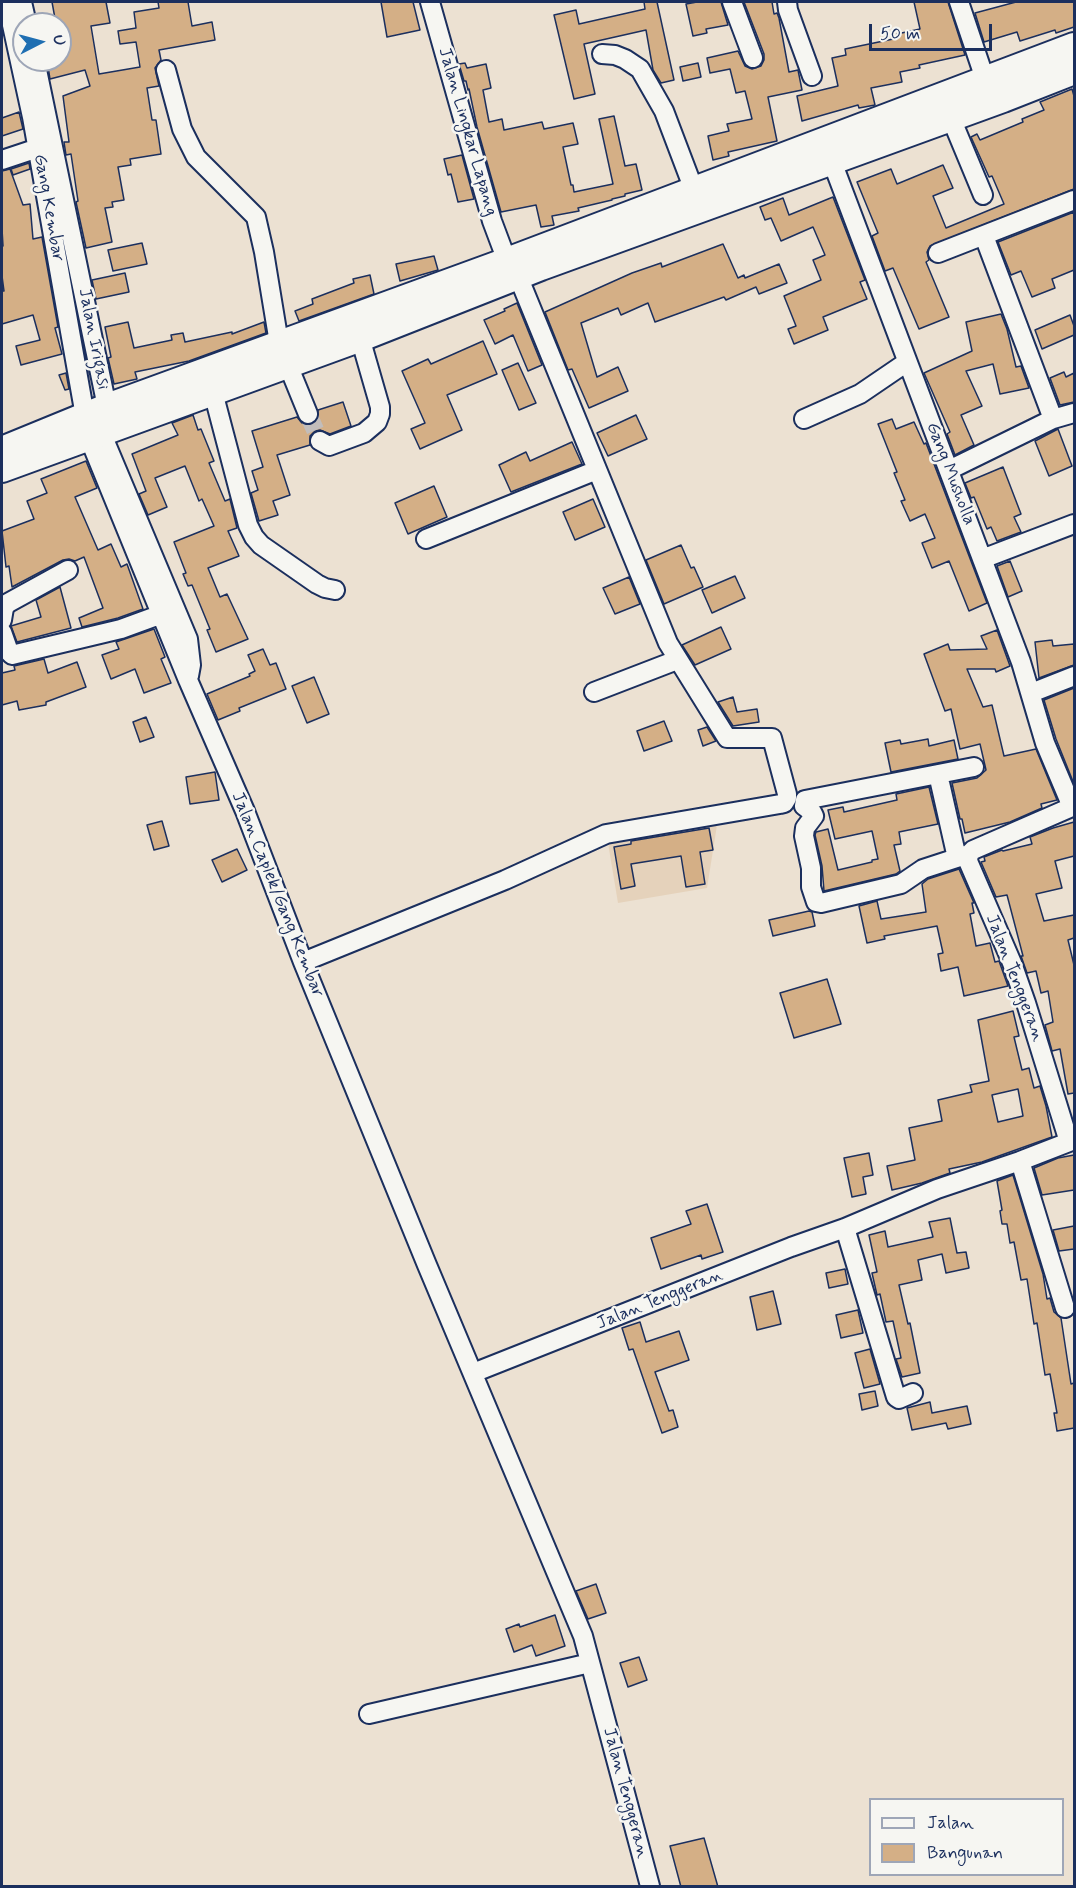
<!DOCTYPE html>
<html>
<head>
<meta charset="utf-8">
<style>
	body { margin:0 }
	#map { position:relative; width:1076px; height:1888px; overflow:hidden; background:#ece1d2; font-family:Mynerve,sans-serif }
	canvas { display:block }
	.frame { position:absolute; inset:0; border:3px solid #1b2f5e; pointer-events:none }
	.legend { position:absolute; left:869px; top:1798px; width:195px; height:78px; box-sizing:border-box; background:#f6f6f2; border:2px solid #9ea6b7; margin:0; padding:8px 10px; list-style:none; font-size:18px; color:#1b2f5e }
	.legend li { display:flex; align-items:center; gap:12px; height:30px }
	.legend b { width:30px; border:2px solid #9ea6b7 }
	.north { position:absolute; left:12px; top:12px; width:60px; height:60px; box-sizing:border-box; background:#f6f6f2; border:2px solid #9ea6b7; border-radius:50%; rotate:84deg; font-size:16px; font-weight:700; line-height:24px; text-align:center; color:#1b2f5e }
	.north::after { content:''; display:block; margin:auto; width:21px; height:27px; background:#1f6fb2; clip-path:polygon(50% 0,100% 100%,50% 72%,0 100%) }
	.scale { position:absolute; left:869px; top:24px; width:123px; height:27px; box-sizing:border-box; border:3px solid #1b2f5e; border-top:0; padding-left:8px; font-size:18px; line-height:21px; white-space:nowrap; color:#1b2f5e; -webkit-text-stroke:4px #f6f6f2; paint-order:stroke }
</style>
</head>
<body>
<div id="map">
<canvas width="1076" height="1888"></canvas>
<div class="frame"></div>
<ul class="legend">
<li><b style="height:8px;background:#f6f6f2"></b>Jalan</li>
<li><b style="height:16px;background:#d4af86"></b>Bangunan</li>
</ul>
<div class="north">U</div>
<div class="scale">50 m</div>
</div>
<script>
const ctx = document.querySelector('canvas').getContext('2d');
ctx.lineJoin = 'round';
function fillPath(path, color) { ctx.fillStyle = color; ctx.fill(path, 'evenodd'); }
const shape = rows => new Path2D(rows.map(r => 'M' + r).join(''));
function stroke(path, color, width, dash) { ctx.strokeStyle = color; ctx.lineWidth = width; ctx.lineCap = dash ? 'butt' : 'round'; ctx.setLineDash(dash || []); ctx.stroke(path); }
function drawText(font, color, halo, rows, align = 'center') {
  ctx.font = font + ' Mynerve,sans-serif'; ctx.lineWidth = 5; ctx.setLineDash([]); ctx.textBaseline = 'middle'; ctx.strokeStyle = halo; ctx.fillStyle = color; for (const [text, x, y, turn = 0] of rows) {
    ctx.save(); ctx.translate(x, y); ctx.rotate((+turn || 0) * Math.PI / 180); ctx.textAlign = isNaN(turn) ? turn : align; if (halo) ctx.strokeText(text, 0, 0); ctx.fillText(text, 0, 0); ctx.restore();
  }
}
fillPath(shape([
	[718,819,707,888,618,903,607,837]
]), '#e5d2bb');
const building = shape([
	[52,2,106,2,110,23,91,26,99,74,140,67,136,42,120,44,118,31,136,28,134,12,159,8,158,2,188,2,192,26,212,22,215,40,159,50,161,60,155,68,159,86,147,88,152,120,156,120,161,154,130,159,131,165,118,167,124,200,112,202,113,207,105,208,112,242,86,248,76,202,78,201,71,154,66,155,64,142,69,142,63,96,90,86,85,70,50,79,47,60,60,60,60,24,56,24,52,2],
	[381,2,413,2,420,30,387,37,381,2],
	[644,2,657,2,674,80,661,83,653,70,646,30,584,44,595,94,574,99,554,15,576,10,579,24,645,9,644,2],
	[697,2,721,2,728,25,706,29,707,33,693,36,686,4,697,2],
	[744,2,772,2,774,14,777,13,779,18,789,72,798,70,802,90,768,97,777,141,728,152,729,156,713,160,708,136,729,131,727,124,752,119,745,91,736,93,730,69,710,73,707,58,738,51,745,66,752,69,761,66,764,60,764,54,744,2],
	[914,2,948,2,965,55,919,65,920,68,900,72,902,82,871,88,875,105,859,108,858,105,802,121,797,96,838,86,832,58,846,55,845,49,898,38,897,34,920,29,914,2],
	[1016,2,1074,2,1074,27,1056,33,1055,30,1020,41,1017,32,984,42,975,13,1016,2],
	[465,63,467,68,486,64,491,88,483,90,489,122,502,119,504,130,542,122,544,129,573,123,578,144,563,147,571,185,573,185,574,192,613,184,599,119,614,116,625,166,636,164,642,190,625,194,625,196,612,199,612,200,578,208,579,211,552,216,554,225,541,227,536,205,501,212,477,127,469,89,468,90,466,81,464,81,459,64,465,63],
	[698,63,701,77,683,81,680,67,698,63],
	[1072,89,1074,96,1074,189,930,246,927,252,929,260,926,262,949,317,919,329,893,268,885,271,872,236,878,233,857,182,891,169,897,184,943,165,953,188,933,196,946,228,1004,204,992,176,989,177,971,137,977,134,980,140,1023,122,1022,119,1044,110,1040,102,1072,89],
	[19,112,23,129,2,136,2,118,19,112],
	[462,155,474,199,458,202,451,174,448,175,444,159,462,155],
	[29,163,30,169,13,175,11,169,29,163],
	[10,169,23,205,30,204,33,239,42,237,58,327,55,328,62,354,21,365,16,346,40,340,33,315,2,324,2,291,4,291,2,276,2,246,3,246,2,229,2,171,10,169],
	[833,197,865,280,860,282,867,299,823,317,828,330,794,344,788,329,796,326,784,296,821,280,813,260,825,255,813,227,781,241,771,218,765,220,760,207,783,198,789,215,833,197],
	[1074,212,1074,270,1052,279,1055,288,1032,297,1021,271,1011,275,998,242,1074,212],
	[142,243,147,264,113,271,108,250,142,243],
	[723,244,738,278,744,275,745,278,779,264,787,283,759,294,756,287,726,300,724,297,655,322,648,303,621,315,618,308,581,323,597,377,618,367,628,391,589,408,572,369,568,370,545,312,632,273,661,263,662,267,723,244],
	[434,256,438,270,400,281,396,264,434,256],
	[125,273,129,292,96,299,92,280,125,273],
	[370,275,374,294,299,321,295,311,313,304,312,299,354,283,353,279,370,275],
	[517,303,542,365,528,371,513,335,495,344,484,320,505,311,504,309,517,303],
	[1001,314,1007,329,1016,367,1021,366,1029,388,1000,394,993,364,966,371,982,406,961,415,974,445,955,455,947,434,950,432,924,373,972,351,966,322,1001,314],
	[1070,315,1074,326,1074,335,1042,349,1035,330,1070,315],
	[128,322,134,348,172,340,171,335,183,333,185,342,232,332,232,334,264,322,266,333,189,361,135,372,137,379,114,384,108,358,111,357,105,327,128,322],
	[483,341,497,374,447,395,462,430,420,449,411,429,425,423,402,371,428,359,431,364,483,341],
	[518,363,536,403,519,410,502,370,518,363],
	[1064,372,1066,377,1074,373,1074,402,1060,405,1050,378,1064,372],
	[66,373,69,389,65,390,59,375,66,373],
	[343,402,351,426,330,434,320,430,315,431,310,436,310,445,277,455,290,495,273,501,278,515,259,521,251,493,258,490,252,471,263,467,252,431,297,417,302,423,312,425,317,420,318,410,343,402],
	[193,415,198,430,201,429,214,461,209,463,225,501,230,499,237,528,228,531,239,556,208,568,220,597,227,594,248,639,216,652,207,630,210,629,192,585,188,586,183,574,186,573,174,542,214,526,202,499,199,501,185,466,155,478,167,507,148,515,139,494,146,491,132,454,178,435,172,423,193,415],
	[636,415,647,439,608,456,597,433,636,415],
	[892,419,896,429,914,422,924,444,926,443,987,603,969,611,949,561,932,568,922,543,935,538,925,514,910,521,901,501,905,500,894,473,897,472,878,424,892,419],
	[1058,429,1072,466,1049,476,1035,441,1058,429],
	[572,442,582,464,511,492,499,465,526,452,530,461,572,442],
	[86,461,97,488,75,497,98,550,111,544,121,567,127,564,143,609,118,618,82,627,79,618,103,608,84,557,75,561,69,559,63,560,12,587,9,566,6,567,2,531,34,519,27,501,47,493,41,479,86,461],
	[1003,467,1021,514,1014,517,1021,532,997,541,991,527,987,529,974,497,971,498,965,483,1003,467],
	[434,486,447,517,408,534,395,503,434,486],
	[593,499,605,527,575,540,563,512,593,499],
	[681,545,691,568,694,567,703,587,664,604,646,560,681,545],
	[1010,561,1022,591,1008,597,997,566,1010,561],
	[735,576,745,598,712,613,702,590,735,576],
	[629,577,640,604,615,614,603,588,629,577],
	[60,587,71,628,17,642,11,626,41,617,36,600,60,587],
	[721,627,731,649,695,665,682,645,721,627],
	[154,629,165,657,161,659,171,683,144,693,135,669,111,679,102,655,119,649,116,642,154,629],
	[997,630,1010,666,996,672,995,669,967,669,983,707,992,705,1004,756,1036,749,1057,800,1041,804,1042,808,1010,822,965,833,962,819,960,819,952,783,977,778,986,770,980,744,960,749,951,709,945,711,924,654,948,644,950,650,987,649,981,636,997,630],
	[1052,640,1053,646,1074,644,1074,665,1039,678,1035,642,1052,640],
	[263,649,270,665,276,663,286,689,239,708,240,711,218,720,207,694,250,676,249,674,255,671,248,655,263,649],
	[44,659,48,673,77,662,86,687,46,702,46,705,19,710,17,701,2,705,2,673,15,670,14,666,44,659],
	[314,677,329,714,307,723,292,686,314,677],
	[1074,688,1074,784,1056,739,1044,700,1074,688],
	[733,697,737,712,757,709,759,722,733,726,718,702,733,697],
	[146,717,154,737,140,742,133,722,146,717],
	[664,721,672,741,644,751,637,731,664,721],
	[707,727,716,741,703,746,698,730,707,727],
	[928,739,929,746,954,740,958,759,891,772,885,743,900,740,901,744,928,739],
	[215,772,219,800,190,804,186,777,215,772],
	[929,787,938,824,899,832,901,844,894,845,900,871,896,874,824,891,822,866,815,835,816,832,828,829,838,870,872,862,872,860,878,859,872,831,835,839,828,810,843,807,844,812,897,800,896,794,929,787],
	[162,821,169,846,154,850,147,825,162,821],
	[1074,822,1074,856,1055,861,1062,888,1036,894,1044,921,1074,915,1074,938,1068,940,1074,965,1074,1093,1068,1094,1060,1049,1052,1051,1045,1025,1053,1022,1048,991,1041,993,1036,971,1027,973,1021,956,1023,956,1007,895,996,897,981,862,985,861,984,857,1002,850,1003,851,1032,844,1030,837,1053,828,1074,822],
	[709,828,713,850,700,852,705,884,686,887,681,856,631,864,635,886,621,889,614,847,631,844,631,841,709,828],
	[237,849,247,870,222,882,212,860,237,849],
	[959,869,974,903,972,903,974,913,970,914,976,946,990,943,995,962,999,961,1008,986,964,996,958,967,941,971,938,954,943,953,937,926,884,936,885,939,867,943,859,906,877,901,881,919,926,912,922,884,928,879,959,869],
	[809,911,812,912,815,926,773,936,769,920,809,911],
	[827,979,841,1024,794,1038,780,993,827,979],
	[1013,1011,1019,1036,1014,1037,1022,1070,1029,1068,1034,1088,1040,1086,1046,1106,1052,1137,982,1162,949,1169,950,1173,922,1183,892,1190,887,1166,915,1160,909,1128,942,1121,938,1100,972,1092,970,1085,989,1081,978,1020,1013,1011],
	[1018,1089,1023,1116,998,1122,992,1095,1018,1089],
	[869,1153,873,1175,863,1177,866,1194,852,1197,844,1158,869,1153],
	[1074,1155,1074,1190,1042,1195,1034,1168,1058,1158,1074,1155],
	[1013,1175,1043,1274,1047,1299,1050,1298,1054,1312,1061,1318,1071,1384,1074,1383,1074,1428,1057,1431,1054,1413,1057,1413,1050,1374,1045,1375,1037,1323,1034,1324,1027,1279,1021,1280,1014,1242,1010,1243,1007,1224,1002,1224,1000,1211,1002,1210,997,1181,1013,1175],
	[707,1204,723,1252,702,1259,701,1255,661,1269,651,1238,691,1224,686,1211,707,1204],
	[950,1218,957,1253,966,1252,969,1268,946,1273,942,1254,918,1260,922,1280,899,1285,908,1324,910,1323,920,1373,902,1377,896,1359,901,1358,893,1321,886,1322,880,1294,877,1295,872,1273,877,1272,869,1235,885,1231,888,1247,933,1237,929,1222,950,1218],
	[1074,1226,1074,1249,1059,1251,1053,1230,1074,1226],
	[845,1269,848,1284,829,1288,826,1273,845,1269],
	[773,1291,781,1324,757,1330,750,1297,773,1291],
	[858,1310,863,1333,841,1338,836,1315,858,1310],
	[640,1322,646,1342,679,1331,689,1360,655,1372,669,1411,673,1410,678,1427,662,1433,633,1349,629,1350,622,1328,640,1322],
	[870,1349,880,1384,864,1388,855,1353,870,1349],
	[875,1391,878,1406,862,1410,859,1394,875,1391],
	[930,1402,932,1413,967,1406,971,1424,948,1429,946,1423,912,1430,907,1408,930,1402],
	[596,1584,606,1613,588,1619,576,1591,596,1584],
	[555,1615,565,1646,536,1656,532,1645,514,1652,506,1629,519,1624,520,1627,555,1615],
	[639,1657,647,1680,628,1687,620,1663,639,1657],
	[704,1838,718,1887,681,1887,670,1846,704,1838]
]);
fillPath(building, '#d4af86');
stroke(building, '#1b2f5e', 1.5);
stroke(shape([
	[308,414,320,441]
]), '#c2bdbb', 18, [18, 9]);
const minor = shape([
	[7,2,32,117,85,416],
	[22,2,27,24],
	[430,2,492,221,507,261],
	[732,2,753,58],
	[787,2,788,10,812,76],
	[959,2,989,91],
	[602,54,615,55,625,59,640,69,664,111,694,190],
	[35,60,107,407],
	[166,70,182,129,196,157,256,217,264,252,279,343,308,414],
	[951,118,983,195],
	[828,151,1021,662,1045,743,1072,807],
	[2,160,38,148],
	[984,236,1053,419],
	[938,253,1074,200],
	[213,392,248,525,254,537,261,545,317,584,325,588,335,590],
	[804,419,860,394,907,362],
	[85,428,188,680,245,811,303,962,427,1265,583,1636,650,1886],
	[101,432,188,639,191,665,189,676],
	[320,441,329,446,364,433,377,422,380,414,380,407,357,327],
	[949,470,1053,419,1074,413],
	[426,539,597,470],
	[982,559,1074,524],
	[2,620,4,608,8,603,68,570],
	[2,632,9,652,12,655,16,654,121,629,162,614],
	[594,692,677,660],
	[1031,693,1074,676],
	[974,767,805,800,804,806,812,812,814,816,805,828,804,836,811,868,811,887,816,902,821,903,901,884,923,869,969,854,973,850,1074,806],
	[938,774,957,858],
	[303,962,505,880,606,834,780,804,784,803,787,798,787,794,772,738,727,738,668,643,518,276],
	[1020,1161,1065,1308],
	[845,1228,896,1397,899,1399,913,1393],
	[473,1373,791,1247,845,1228,937,1189,1020,1161,1069,1142,1026,1003,1012,963,968,861,969,854],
	[369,1714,590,1663]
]);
const highway = shape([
	[2,450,107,407,507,261,1074,46],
	[2,469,361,338,541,267,1003,99,1074,71]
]);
stroke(minor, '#1b2f5e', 22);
stroke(highway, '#1b2f5e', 30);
stroke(minor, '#f6f6f2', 18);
stroke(highway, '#f6f6f2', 26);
drawText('18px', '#1b2f5e', '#f6f6f2', [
	["Jalan Lingkar Lapang",467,132,74],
	["Gang Kembar",48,208,80],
	["Jalan Irigasi",93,339,79],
	["Gang Musholla",950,474,69],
	["Jalan Caplek/Gang Kembar",277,895,68],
	["Jalan Tenggeran",1014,978,69],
	["Jalan Tenggeran",660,1300,-22],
	["Jalan Tenggeran",625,1793,75]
]);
</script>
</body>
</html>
